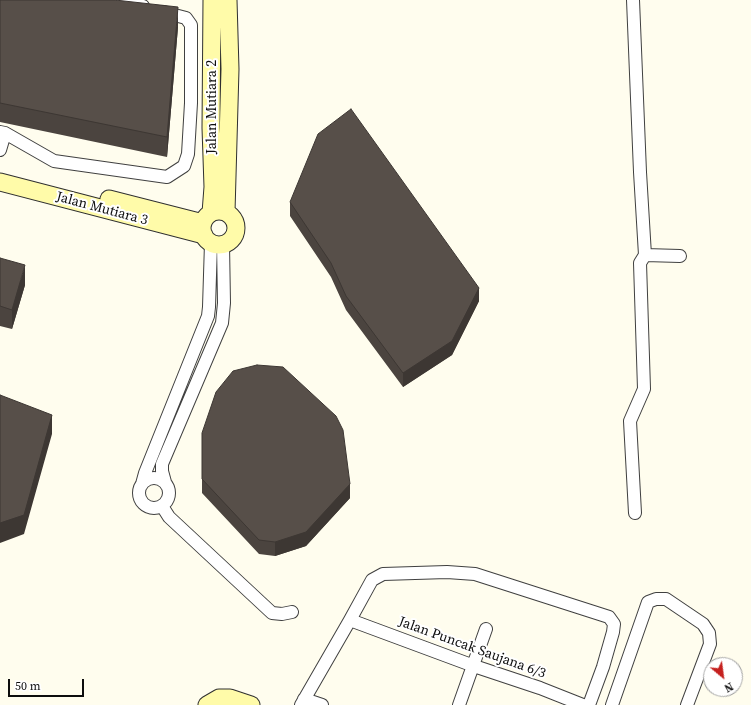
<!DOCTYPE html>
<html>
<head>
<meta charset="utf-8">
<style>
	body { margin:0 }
	#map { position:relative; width:751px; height:705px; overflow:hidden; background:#fffdee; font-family:"Source Serif 4",serif }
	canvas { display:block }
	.north { position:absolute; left:703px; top:657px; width:40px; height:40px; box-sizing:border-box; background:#fff; border:1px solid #9e9e9e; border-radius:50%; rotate:151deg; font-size:11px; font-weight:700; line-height:16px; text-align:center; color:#0d0d0d }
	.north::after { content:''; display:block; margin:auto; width:14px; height:18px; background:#c5201e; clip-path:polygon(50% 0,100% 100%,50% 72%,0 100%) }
	.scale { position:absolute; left:8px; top:679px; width:76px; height:18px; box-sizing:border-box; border:2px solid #0d0d0d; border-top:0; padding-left:5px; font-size:12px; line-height:14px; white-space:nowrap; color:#0d0d0d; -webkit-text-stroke:3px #fff; paint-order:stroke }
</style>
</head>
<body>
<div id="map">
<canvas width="751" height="705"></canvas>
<div class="north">N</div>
<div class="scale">50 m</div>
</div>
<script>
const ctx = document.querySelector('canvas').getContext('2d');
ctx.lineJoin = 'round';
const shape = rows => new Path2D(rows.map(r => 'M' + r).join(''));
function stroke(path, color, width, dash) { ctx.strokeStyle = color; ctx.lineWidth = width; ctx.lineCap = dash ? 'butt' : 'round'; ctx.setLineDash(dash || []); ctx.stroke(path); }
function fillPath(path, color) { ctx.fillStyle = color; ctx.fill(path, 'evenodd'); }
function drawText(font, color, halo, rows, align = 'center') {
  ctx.font = font + ' "Source Serif 4",serif'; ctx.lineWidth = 4; ctx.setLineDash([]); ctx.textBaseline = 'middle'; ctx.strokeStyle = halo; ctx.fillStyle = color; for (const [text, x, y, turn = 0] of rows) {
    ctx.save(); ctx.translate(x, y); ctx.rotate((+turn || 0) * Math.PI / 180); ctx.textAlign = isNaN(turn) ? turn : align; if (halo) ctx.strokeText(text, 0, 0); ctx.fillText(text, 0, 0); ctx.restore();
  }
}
const street = shape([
	[123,0,143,6],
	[633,0,640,172,645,255,640,263,644,389,630,421,635,513],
	[0,132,5,133,54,161,167,177,184,166,188,154,191,103,191,25,186,18,163,12],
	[0,150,5,133],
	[645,255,680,256],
	'139 493a15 15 0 1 1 30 0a15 15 0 1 1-30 0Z',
	[165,482,162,471,162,464,222,323,224,303,223,244],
	[142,484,145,473,208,316,209,307,211,243],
	[162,506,169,517,272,613,282,614,292,612],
	[350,620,474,666,540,688,583,705],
	[304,699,322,705],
	[301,705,350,620,372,580,383,574,447,572,475,574,609,617,614,624,613,632,603,667,589,705],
	[459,705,486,629],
	[612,705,648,602,656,599,666,599,703,624,709,633,710,644,687,705]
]);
const secondary = shape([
	[0,182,204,235],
	[109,199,203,223],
	'202 228a17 17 0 1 1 34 0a17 17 0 1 1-34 0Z',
	[226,212,230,69,228,0],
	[211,213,213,187,211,128,212,0],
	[207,705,219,698,230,698,251,705]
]);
stroke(street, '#404040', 14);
stroke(secondary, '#2f2f2f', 19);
stroke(street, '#fff', 12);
stroke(secondary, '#fffba9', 17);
fillPath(shape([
	[0,0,178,27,167,157,0,122],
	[290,202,479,301,452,355,403,387,346,310,331,277,290,216],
	[0,258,25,285,12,329,0,326],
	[202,433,350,498,306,546,275,556,259,554,202,493]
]), '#4b443f');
fillPath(shape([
	[178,7,178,27,167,157,167,137],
	[25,265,25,285,12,329,12,310],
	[479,288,479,301,452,355,403,387,403,373],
	[52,415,52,434,24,534,0,543,0,523],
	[350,484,350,498,306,546,275,556,275,542]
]), '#3d3733');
const building = shape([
	[0,0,115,0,178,7,167,137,0,103,0,0],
	[351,109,479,288,452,341,403,373,346,296,331,263,290,202,318,134,351,109],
	[0,258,25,265,12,310,0,306,0,258],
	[257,365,283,367,336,416,343,430,350,484,306,532,275,542,259,540,202,479,202,433,216,392,233,371,257,365],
	[0,395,52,415,24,515,0,523,0,395]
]);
fillPath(building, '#574f49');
stroke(building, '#3d3733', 1);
drawText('14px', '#0d0d0d', '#fff', [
	["Jalan Mutiara 2",212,107,-90],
	["Jalan Mutiara 3",102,209,15],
	["Jalan Puncak Saujana 6/3",472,648,20]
]);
</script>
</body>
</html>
